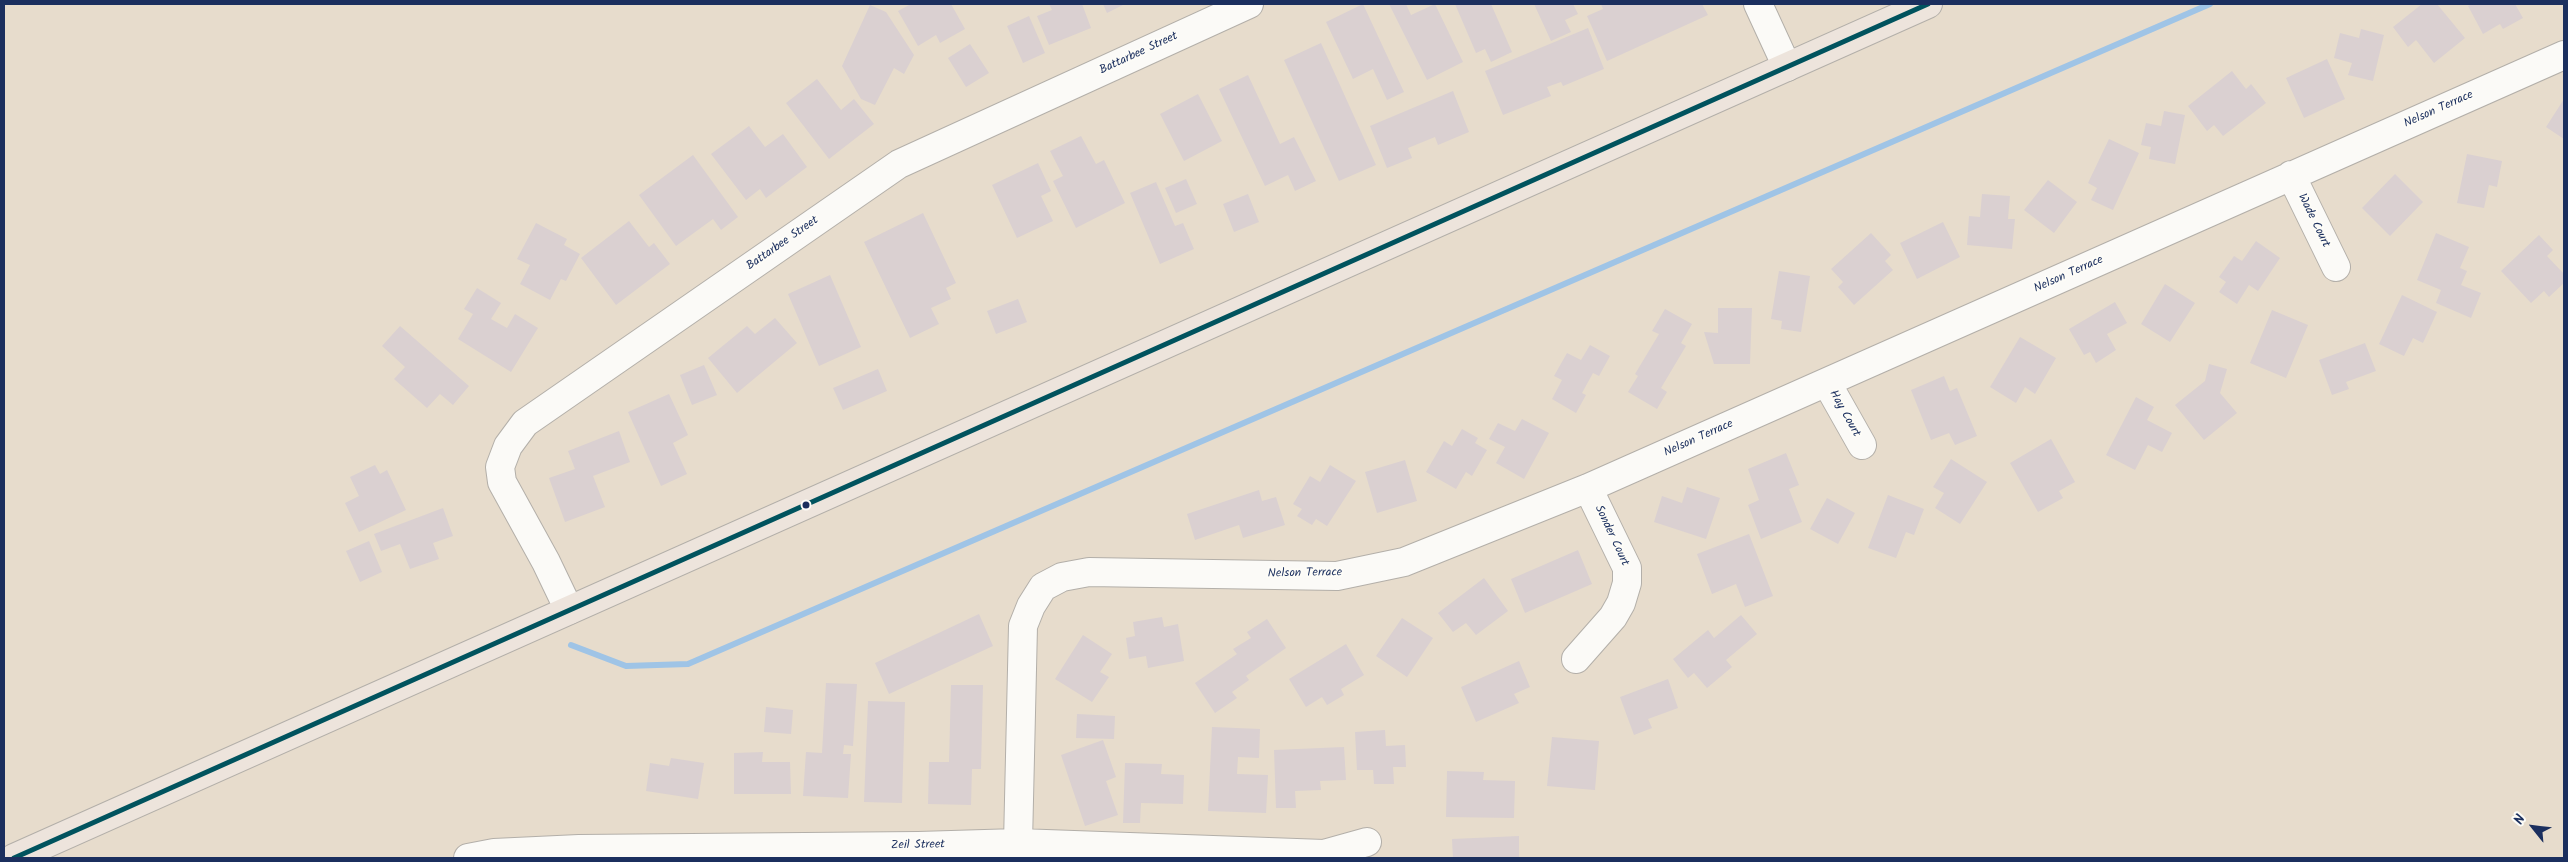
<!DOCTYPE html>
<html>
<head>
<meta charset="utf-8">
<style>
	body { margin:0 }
	#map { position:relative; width:2568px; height:862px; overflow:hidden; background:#e7dccc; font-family:Kalam,sans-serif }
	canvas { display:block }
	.frame { position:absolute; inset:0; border:5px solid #1b2f5e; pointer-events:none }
	.north { position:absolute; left:2508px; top:802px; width:50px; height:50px; -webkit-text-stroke:4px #fdfcf7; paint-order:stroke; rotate:299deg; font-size:14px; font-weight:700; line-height:20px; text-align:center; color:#1b2f5e }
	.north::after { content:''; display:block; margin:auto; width:18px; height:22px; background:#1b2f5e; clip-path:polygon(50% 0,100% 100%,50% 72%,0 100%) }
</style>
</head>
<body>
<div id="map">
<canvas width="2568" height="862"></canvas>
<div class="frame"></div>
<div class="north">N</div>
</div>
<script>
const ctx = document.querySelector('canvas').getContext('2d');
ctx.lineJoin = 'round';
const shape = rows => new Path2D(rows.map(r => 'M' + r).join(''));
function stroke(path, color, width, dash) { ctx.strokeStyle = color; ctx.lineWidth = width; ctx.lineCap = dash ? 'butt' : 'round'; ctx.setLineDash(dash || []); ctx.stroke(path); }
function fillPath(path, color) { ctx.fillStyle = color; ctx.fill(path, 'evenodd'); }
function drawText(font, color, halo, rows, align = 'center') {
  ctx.font = font + ' Kalam,sans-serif'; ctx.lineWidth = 4; ctx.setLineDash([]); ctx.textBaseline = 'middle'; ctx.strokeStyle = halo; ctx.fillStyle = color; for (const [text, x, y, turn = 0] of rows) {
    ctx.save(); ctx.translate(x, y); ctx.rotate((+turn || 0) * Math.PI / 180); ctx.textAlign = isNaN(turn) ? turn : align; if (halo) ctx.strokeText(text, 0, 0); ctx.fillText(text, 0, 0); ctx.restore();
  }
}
stroke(shape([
	[571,645,626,666,688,664,2210,4]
]), '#9fc4e6', 6);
fillPath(shape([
	[911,4,951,4,965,29,940,43,936,35,918,46,898,11],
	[1049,4,1082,4,1091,28,1049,45,1037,16,1052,10],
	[1103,4,1125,4,1107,13],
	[1363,4,1404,92,1387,100,1373,69,1353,79,1326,22],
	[1389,4,1406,4,1411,15,1435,4,1463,62,1427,80],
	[1455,4,1491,4,1512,52,1491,62,1485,49,1476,53],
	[1534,4,1573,4,1578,14,1565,20,1571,32,1551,41],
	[1601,4,1702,4,1708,15,1607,61,1587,16,1603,9],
	[2422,4,2437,4,2465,38,2434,63,2416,40,2408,47,2393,27],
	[2472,4,2515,4,2523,18,2503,29,2500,24,2483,34,2468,6],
	[870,5,886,12,914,55,904,74,894,68,875,105,861,99,842,66],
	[1029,16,1045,53,1023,63,1007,26],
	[1588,28,1604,69,1563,86,1561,82,1547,87,1551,96,1503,115,1485,71],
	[2361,29,2384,35,2373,81,2348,75,2352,63,2334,58,2340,33,2359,38],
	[1321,43,1376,165,1339,181,1284,60],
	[970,44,989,73,966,87,948,58],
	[2327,59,2345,99,2304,118,2286,78],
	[2232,71,2246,89,2251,84,2266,103,2223,136,2214,125,2207,131,2188,106],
	[1248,75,1280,144,1294,137,1316,181,1295,191,1288,175,1265,186,1219,89],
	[817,79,841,110,854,99,874,124,829,159,786,103],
	[1453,91,1469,132,1438,145,1435,137,1408,148,1412,158,1387,168,1370,126],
	[1198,94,1222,141,1184,161,1160,114],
	[2564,99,2564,139,2546,127],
	[2164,111,2185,115,2175,164,2149,159,2151,147,2141,145,2146,123,2161,126],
	[749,126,765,147,783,134,807,167,766,198,760,189,746,200,711,154],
	[1081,136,1096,164,1104,160,1125,203,1076,228,1053,181,1063,176,1050,151],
	[2109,139,2139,153,2113,210,2091,200,2097,188,2088,183],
	[2467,154,2502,161,2497,187,2489,185,2484,208,2457,203],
	[693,155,738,217,721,230,713,219,676,246,639,195],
	[1038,163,1051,191,1041,196,1053,221,1017,238,992,185],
	[2395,174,2423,202,2390,236,2362,208],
	[1186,179,1197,204,1176,213,1165,188],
	[2048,180,2077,202,2054,233,2024,210],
	[1156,182,1175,226,1183,223,1194,249,1160,264,1130,193],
	[1248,194,1259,222,1234,232,1223,204],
	[1982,194,2010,196,2008,219,2015,219,2012,249,1967,245,1969,216,1980,217],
	[923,213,956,283,946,288,951,299,931,308,939,324,910,338,864,242],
	[629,221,649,247,654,243,670,264,616,305,581,258],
	[1943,222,1960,257,1917,279,1900,243],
	[536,223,567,239,564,245,580,254,566,281,561,279,550,300,520,284,530,265,517,259],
	[1871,233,1891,255,1885,261,1893,270,1854,305,1838,287,1843,282,1831,269],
	[2436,233,2469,247,2460,268,2467,271,2461,285,2481,293,2471,318,2436,303,2441,290,2417,280],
	[2539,235,2553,250,2547,256,2564,274,2564,283,2549,297,2544,291,2531,303,2501,271],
	[2256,241,2280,258,2258,291,2249,285,2237,304,2219,292,2226,282,2219,277,2234,256,2242,261],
	[1779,271,1810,276,1801,332,1781,329,1782,321,1771,319],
	[830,275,861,347,819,366,788,294],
	[2165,284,2195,303,2170,342,2141,324],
	[477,288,501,303,491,319,507,328,515,314,538,328,511,372,458,339,473,314,464,309],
	[2402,295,2437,312,2423,343,2413,338,2404,356,2379,344],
	[1018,299,1027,322,996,334,987,311],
	[2115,302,2127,323,2107,334,2116,350,2096,363,2090,352,2084,355,2069,329],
	[1718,308,1752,308,1750,364,1714,364,1704,332,1718,333],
	[1665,309,1692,324,1681,343,1686,346,1661,388,1667,392,1657,409,1628,392,1638,376,1635,374,1659,334,1652,331],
	[2272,310,2308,325,2286,378,2250,363],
	[775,318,797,343,737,393,708,358,747,326,755,334],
	[400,326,469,386,453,405,440,394,427,408,394,379,405,367,382,346],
	[2020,337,2056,358,2035,394,2025,387,2016,403,1990,387],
	[2365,343,2376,371,2346,382,2349,389,2332,395,2319,360],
	[1590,345,1610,356,1599,376,1593,373,1582,393,1586,395,1576,413,1552,399,1562,380,1554,376,1567,353,1581,360],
	[2209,364,2227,369,2220,393,2237,413,2204,440,2175,405,2205,381],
	[704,365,717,395,692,405,680,375],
	[878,369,887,391,843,410,833,388],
	[1944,376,1950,391,1957,388,1977,436,1955,445,1949,433,1931,440,1911,390],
	[669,394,688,435,673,443,687,474,661,486,628,412],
	[2136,397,2154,407,2147,420,2172,433,2162,452,2148,445,2135,470,2106,455],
	[1522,419,1549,433,1524,479,1496,463,1505,447,1489,439,1498,423,1515,431],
	[1462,429,1478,438,1475,443,1487,450,1472,476,1466,472,1456,489,1426,472,1444,441,1452,446],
	[619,431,630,462,593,476,605,507,565,522,549,478,575,469,568,451],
	[2051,439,2075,482,2059,491,2063,498,2038,512,2010,463],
	[1786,453,1799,485,1789,489,1802,522,1761,539,1748,505,1759,500,1748,469],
	[1951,459,1987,482,1960,524,1935,508,1944,493,1933,487],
	[1405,460,1417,501,1377,513,1365,472],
	[375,465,380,474,387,470,406,510,359,532,345,503,359,496,350,477],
	[1330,465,1356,481,1327,526,1316,519,1312,525,1297,516,1302,509,1293,504,1310,476,1320,482],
	[1687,487,1720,498,1706,539,1654,522,1662,496,1682,503],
	[1259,490,1262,501,1276,497,1285,525,1243,538,1239,525,1195,540,1187,514],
	[1888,495,1924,509,1914,535,1906,532,1896,558,1868,548],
	[1827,498,1855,513,1838,544,1810,529],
	[443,508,453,536,433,543,439,559,410,569,400,544,381,551,374,534],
	[1749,534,1773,596,1745,607,1736,584,1712,594,1697,554],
	[369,541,382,572,360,582,346,551],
	[1578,550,1592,584,1525,613,1511,579],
	[1484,578,1508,611,1476,635,1466,623,1453,632,1438,613],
	[979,614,993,646,889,694,875,663],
	[1741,615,1757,634,1726,660,1732,667,1707,688,1694,673,1688,678,1673,659,1708,630,1714,638],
	[1162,617,1164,627,1178,624,1184,661,1148,668,1146,656,1129,659,1126,638,1135,636,1133,622],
	[1402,618,1433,638,1407,677,1376,656],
	[1267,619,1286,648,1246,676,1249,680,1232,692,1237,698,1215,713,1195,683,1237,654,1233,649,1251,638,1247,632],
	[1083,635,1112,654,1100,672,1109,677,1092,702,1055,679],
	[1346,644,1364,675,1341,689,1344,695,1327,705,1322,697,1306,707,1289,679],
	[1519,661,1530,687,1514,694,1519,703,1476,722,1461,687],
	[1668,679,1678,708,1648,719,1652,728,1634,735,1620,697],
	[826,683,857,684,853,746,844,745,843,754,851,754,848,798,803,796,806,752,822,753],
	[951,685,983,685,981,769,972,769,971,805,928,804,929,762,949,762],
	[868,701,905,702,902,803,864,802],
	[766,707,793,710,791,734,764,732],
	[1077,714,1115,716,1114,739,1076,738],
	[1212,727,1260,729,1259,758,1238,757,1237,774,1268,775,1266,813,1208,811],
	[1385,730,1386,746,1405,745,1406,767,1393,767,1394,784,1374,784,1373,770,1357,770,1355,732],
	[1552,737,1599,741,1595,790,1547,786],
	[1103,740,1116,777,1106,781,1118,815,1085,826,1061,755],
	[1344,747,1346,780,1320,781,1321,790,1295,791,1296,808,1276,808,1274,750],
	[763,752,762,762,790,762,791,794,734,794,734,753],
	[671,758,704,763,698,799,646,791,650,763,669,766],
	[1125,763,1162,764,1161,774,1184,775,1183,804,1141,803,1140,823,1123,823],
	[1447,771,1484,772,1483,780,1515,781,1514,818,1446,817],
	[1519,836,1519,858,1453,858,1452,839]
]), '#dad0d1');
const minor = shape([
	[1758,4,1787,67],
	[2291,175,2336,267],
	[1827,383,1862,445],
	[569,610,546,562,502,482,500,467,508,446,525,423,899,164,1249,4],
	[1576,659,1613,617,1621,603,1627,583,1627,568,1588,488],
	[1018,843,1023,626,1031,606,1043,587,1062,577,1089,572,1337,576,1404,562,1588,488,2564,55],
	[468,858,494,853,579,849,918,846,1018,843,1324,854,1367,842]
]);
const major = shape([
	[14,858,1928,4]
]);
stroke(minor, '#b3afa9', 30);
stroke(major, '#b3afa9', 30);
stroke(minor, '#fbfaf7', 28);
stroke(major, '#ede4dc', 28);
stroke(shape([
	[14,858,1928,4]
]), '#00535e', 5);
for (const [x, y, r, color] of [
	[806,505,4.5,"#1b2f5e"]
]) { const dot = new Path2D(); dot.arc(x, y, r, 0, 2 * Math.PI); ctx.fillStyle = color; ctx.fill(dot); stroke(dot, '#fdfcf7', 2); }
drawText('12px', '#1b2f5e', '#fdfcf7', [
	["Battarbee Street",1139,54,-25],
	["Nelson Terrace",2439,110,-24],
	["Wade Court",2313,221,64],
	["Battarbee Street",783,244,-35],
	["Nelson Terrace",2069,275,-24],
	["Hay Court",1844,414,61],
	["Nelson Terrace",1699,439,-24],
	["Sonder Court",1611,536,65],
	["Nelson Terrace",1305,574,-1],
	["Zeil Street",918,846,-1]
]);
</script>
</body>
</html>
